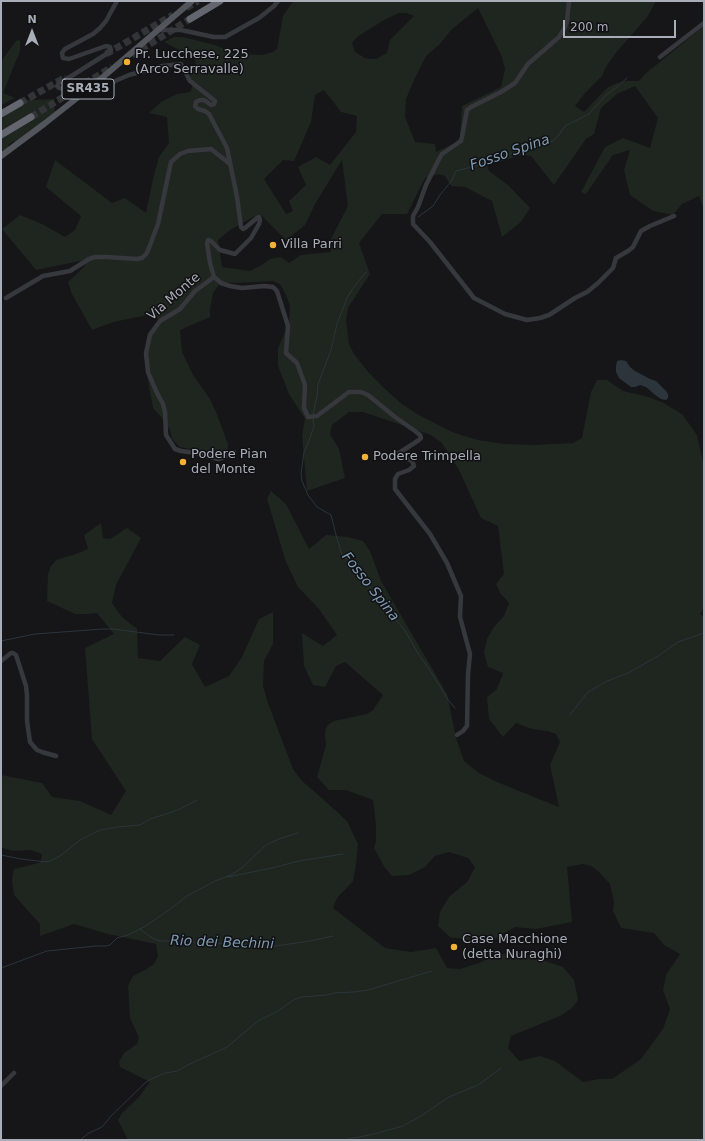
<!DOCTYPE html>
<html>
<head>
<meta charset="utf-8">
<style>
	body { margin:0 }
	#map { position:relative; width:705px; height:1141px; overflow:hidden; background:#161618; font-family:"DejaVu Sans",sans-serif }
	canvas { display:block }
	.frame { position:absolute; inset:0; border:2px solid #a8adb8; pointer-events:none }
	.north { position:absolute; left:12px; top:12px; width:40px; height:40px; -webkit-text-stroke:3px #111113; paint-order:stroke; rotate:0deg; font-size:11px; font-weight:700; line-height:16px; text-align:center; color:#a8adb8 }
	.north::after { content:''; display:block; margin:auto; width:14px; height:18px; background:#a8adb8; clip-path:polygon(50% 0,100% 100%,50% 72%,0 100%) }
	.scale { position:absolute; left:563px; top:20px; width:113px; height:18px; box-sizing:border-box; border:2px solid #a8adb8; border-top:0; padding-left:5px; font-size:12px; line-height:14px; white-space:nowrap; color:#a8adb8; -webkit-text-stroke:3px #111113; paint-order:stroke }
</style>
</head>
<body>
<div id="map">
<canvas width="705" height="1141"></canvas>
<div class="frame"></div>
<div class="north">N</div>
<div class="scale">200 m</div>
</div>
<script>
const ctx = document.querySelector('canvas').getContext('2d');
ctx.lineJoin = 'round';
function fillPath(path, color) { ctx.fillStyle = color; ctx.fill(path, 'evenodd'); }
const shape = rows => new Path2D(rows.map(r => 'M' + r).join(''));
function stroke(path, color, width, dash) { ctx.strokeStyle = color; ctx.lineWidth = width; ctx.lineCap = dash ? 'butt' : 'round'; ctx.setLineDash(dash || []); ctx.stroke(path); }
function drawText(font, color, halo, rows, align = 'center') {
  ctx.font = font + ' "DejaVu Sans",sans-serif'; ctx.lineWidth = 3; ctx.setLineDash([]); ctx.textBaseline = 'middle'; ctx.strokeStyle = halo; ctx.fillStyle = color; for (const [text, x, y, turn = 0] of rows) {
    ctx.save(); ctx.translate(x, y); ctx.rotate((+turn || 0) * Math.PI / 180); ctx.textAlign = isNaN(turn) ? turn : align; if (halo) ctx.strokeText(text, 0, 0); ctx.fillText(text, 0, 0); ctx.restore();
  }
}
fillPath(shape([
	[294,1,656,1,648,16,615,54,606,67,602,76,585,93,575,106,584,112,607,88,617,83,627,81,639,81,645,74,704,26,704,209,699,196,682,204,673,215,653,211,630,195,624,170,630,150,613,155,586,194,581,192,605,147,623,138,650,148,658,118,635,86,617,94,601,108,594,134,586,139,554,185,531,156,521,155,487,166,489,171,508,185,530,208,521,222,502,237,492,201,465,187,451,186,445,176,438,174,425,178,407,214,382,214,359,243,370,274,348,308,346,320,349,344,354,354,369,373,385,389,402,404,417,414,450,431,464,436,478,440,504,444,534,445,573,443,582,438,591,392,597,380,607,380,623,391,645,396,662,402,682,414,697,435,703,461,704,463,704,607,700,614,704,617,704,1140,128,1140,118,1120,122,1113,139,1097,150,1082,120,1067,119,1062,124,1053,137,1044,139,1037,130,1018,128,986,133,976,145,970,154,964,158,956,156,944,108,934,74,924,40,936,40,924,14,895,12,880,14,869,31,865,41,862,42,854,31,850,13,851,6,849,1,847,1,775,42,783,52,797,80,801,111,815,126,791,92,739,85,648,114,634,97,613,87,614,75,614,47,601,48,574,51,566,56,560,76,554,88,549,84,535,101,523,103,538,110,539,127,528,141,538,116,585,112,603,122,617,133,626,137,628,138,658,160,661,185,637,200,645,192,664,205,687,229,676,242,657,259,619,273,612,273,644,264,661,263,686,268,703,293,769,301,780,324,800,347,821,358,844,356,865,353,881,337,898,333,908,385,948,411,952,436,948,447,968,460,969,479,963,496,955,518,952,563,967,574,980,578,1000,572,1008,560,1016,511,1036,508,1048,519,1061,540,1056,555,1061,583,1082,599,1079,612,1079,641,1059,663,1029,670,1009,663,990,666,975,680,954,664,945,654,933,621,928,613,911,614,902,610,884,598,871,591,866,583,864,567,867,572,922,536,929,515,927,495,939,478,942,450,937,438,926,440,912,449,897,468,881,475,867,468,858,449,852,435,856,425,867,409,875,392,876,385,868,374,848,376,842,376,825,373,800,346,790,329,790,317,777,326,745,325,734,326,728,329,724,334,721,367,714,373,710,383,695,345,662,336,666,325,687,313,685,304,666,302,633,323,646,337,635,319,609,298,587,286,562,267,499,271,491,286,504,309,549,326,535,348,537,363,541,370,551,381,581,447,694,456,738,464,761,479,773,497,782,559,807,550,765,560,742,556,734,547,731,532,729,516,723,503,737,489,719,487,697,497,689,503,673,488,667,484,653,487,639,494,627,504,616,509,603,501,594,496,584,504,574,498,526,481,518,459,470,442,443,431,435,363,412,349,412,332,425,330,434,339,449,345,478,307,491,302,435,305,419,289,394,278,366,278,349,289,322,290,306,286,295,280,284,273,281,235,283,221,282,213,293,210,309,210,317,180,330,182,352,193,375,210,399,216,412,228,444,228,451,227,454,220,457,215,456,199,451,180,447,172,439,170,430,162,418,153,408,147,376,144,355,148,333,159,319,148,315,113,322,92,330,72,294,68,282,85,266,85,260,36,270,2,229,20,215,42,224,65,237,75,230,81,216,46,187,55,160,112,203,125,198,146,213,153,179,159,157,169,143,167,117,149,113,161,102,177,94,190,92,193,85,190,75,196,62,192,56,179,50,164,42,174,37,183,37,215,45,235,54,262,55,273,52,277,49,283,16,291,4],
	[478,8,502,57,505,69,501,87,462,106,460,137,455,143,436,152,435,144,415,142,405,117,406,99,415,78,426,56,440,44,451,30],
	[399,13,407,13,414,16,390,40,387,53,376,59,371,59,365,58,355,52,352,43,357,37,384,20],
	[324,90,341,112,357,116,356,132,330,165,316,157,298,167,306,185,289,201,293,211,286,214,264,179,283,160,294,161,311,122,315,95],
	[342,160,348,206,330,241,331,252,301,255,289,263,281,257,275,258,270,259,262,265,250,271,222,267,218,240,230,230,253,217,261,215,286,240,305,225,315,204],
	[20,40,20,51,3,93,15,98,1,105,1,61,2,60,16,41],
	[21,98,30,100,54,99,55,112,16,142,15,141,9,144,8,148,1,153,1,139,33,119,1,133,1,116,21,104,18,99]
]), '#1e261f');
fillPath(shape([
	[621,360,626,361,630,367,635,371,650,379,656,381,666,391,668,394,668,398,666,400,661,399,654,394,646,387,640,385,635,387,631,387,619,378,616,372,616,366,617,361]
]), '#2c353c');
stroke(shape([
	[418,217,433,206,440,195,452,180,456,171,498,160,511,153,527,150,553,141,558,136,565,126,589,114,606,95,617,87,627,78],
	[313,414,317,396,318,384,331,350,337,324,347,298,353,288,366,272],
	[313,419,314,426,309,441,304,452,301,474,302,481,308,495,317,507,331,515,336,535,341,552,343,556,358,567,376,598,404,629,419,655,429,669,449,701,455,708],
	[1,641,35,634,103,629,113,629,159,635,174,635],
	[570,715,587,693,605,682,628,673,658,656,678,642,704,633],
	[1,855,21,859,46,862,50,861,60,856,80,840,100,830,118,827,140,825,150,819,166,814,180,809,197,800],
	[228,877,272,868,299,861,343,854],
	[140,929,152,938,160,941,178,941,185,940,200,944,230,943,255,946,275,946,310,941,333,936],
	[1,968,47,951,96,946,106,946,110,945,117,938,128,935,144,927,169,910,187,896,215,881,231,875,243,867,266,845,279,839,298,833],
	[80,1140,89,1133,102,1127,111,1116,145,1083,151,1079,165,1073,177,1071,190,1064,227,1047,233,1042,258,1021,278,1011,295,999,302,997,327,995,334,993,354,992,368,990,432,971],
	[344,1140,374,1134,403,1126,421,1116,449,1097,478,1085,501,1068]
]), '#2c353c', 1);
stroke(shape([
	[186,8,198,1],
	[106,54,173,15],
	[132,55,190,19],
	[20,103,66,77],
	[31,117,112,67]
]), '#333438', 7, [7, 3.5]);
stroke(shape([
	[569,1,567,22,564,29,559,37,528,64,515,83,501,92,471,107,467,110,462,137,461,141,442,154,438,161,426,185,418,207,413,216,413,224,430,242,474,298,505,314,527,320,540,318,549,315,575,298,587,292,598,283,613,268,616,258,628,251,633,247,641,231,650,226,674,216],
	[158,30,181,30,214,37,225,37,259,18,274,6,278,1],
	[660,57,704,23],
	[96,83,65,89,59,88,57,86,59,83,73,75,108,53,111,50,110,47,106,46,69,59,63,58,62,53,65,49,93,34,100,28,106,21,117,1],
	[86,91,89,96,93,96,115,81,129,75,162,66,181,64,190,81,215,101,214,104,211,105,204,100,200,100,196,102,195,106,198,109,205,111,209,114,227,148,237,197,241,227,243,229,245,228,257,218,259,217,260,220,259,224,251,238,235,254,220,250,211,241,208,240,207,243,210,263,214,277,221,283,230,286,242,288,264,286,273,287,277,291,288,326,286,353,297,363,305,385,304,408,308,417,317,416,349,392,361,392,368,395,395,417,415,431,420,435,421,438,419,440,399,453,399,457,411,460,413,463,414,466,409,470,398,474,395,479,395,489,430,534,447,563,461,596,460,617,470,654,468,674,467,726,463,731,457,735],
	[214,277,195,291,180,309,160,321,150,335,146,353,148,372,156,391,163,404,165,412,166,435,175,449,181,451,196,453,218,459,222,458,234,452],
	[6,298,43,276,70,271,89,259,95,257,106,257,137,259,142,258,147,253,158,224,171,162,180,154,188,151,211,149,230,164],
	[1,661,11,653,13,653,16,655,26,686,27,695,27,721,30,742,37,750,42,752,56,756],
	[1,1086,14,1073]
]), '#37383d', 4.5);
stroke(shape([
	[1,156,44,124,96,83,192,1]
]), '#53555c', 6);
stroke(shape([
	[190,19,220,1],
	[1,114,20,103],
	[1,135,31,117]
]), '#63666e', 7);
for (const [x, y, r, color] of [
	[127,62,4,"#f2b134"],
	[273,245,4,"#f2b134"],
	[365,457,4,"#f2b134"],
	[183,462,4,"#f2b134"],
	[454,947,4,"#f2b134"]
]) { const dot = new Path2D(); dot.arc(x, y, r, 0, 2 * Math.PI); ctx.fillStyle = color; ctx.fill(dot); stroke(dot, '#111113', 1.5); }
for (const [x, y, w] of [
	[88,89,52]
]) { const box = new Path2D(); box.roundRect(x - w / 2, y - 10, w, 20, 3); ctx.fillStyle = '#111113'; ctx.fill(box); stroke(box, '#a8adb8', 1); }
drawText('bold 12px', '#a8adb8', null, [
	["SR435",88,89]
]);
drawText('13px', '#a8adb8', '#111113', [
	["Pr. Lucchese, 225",135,55],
	["(Arco Serravalle)",135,70],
	["Villa Parri",281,245],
	["Podere Pian",191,455],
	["del Monte",191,470],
	["Podere Trimpella",373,457],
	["Case Macchione",462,940],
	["(detta Nuraghi)",462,955]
], 'left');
drawText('13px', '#a8adb8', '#111113', [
	["Via Monte",174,297,-41]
]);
drawText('italic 14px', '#7f9bb3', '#111113', [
	["Fosso Spina",510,153,-19],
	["Fosso Spina",370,587,52],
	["Rio dei Bechini",222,943,2]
]);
</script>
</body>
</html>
